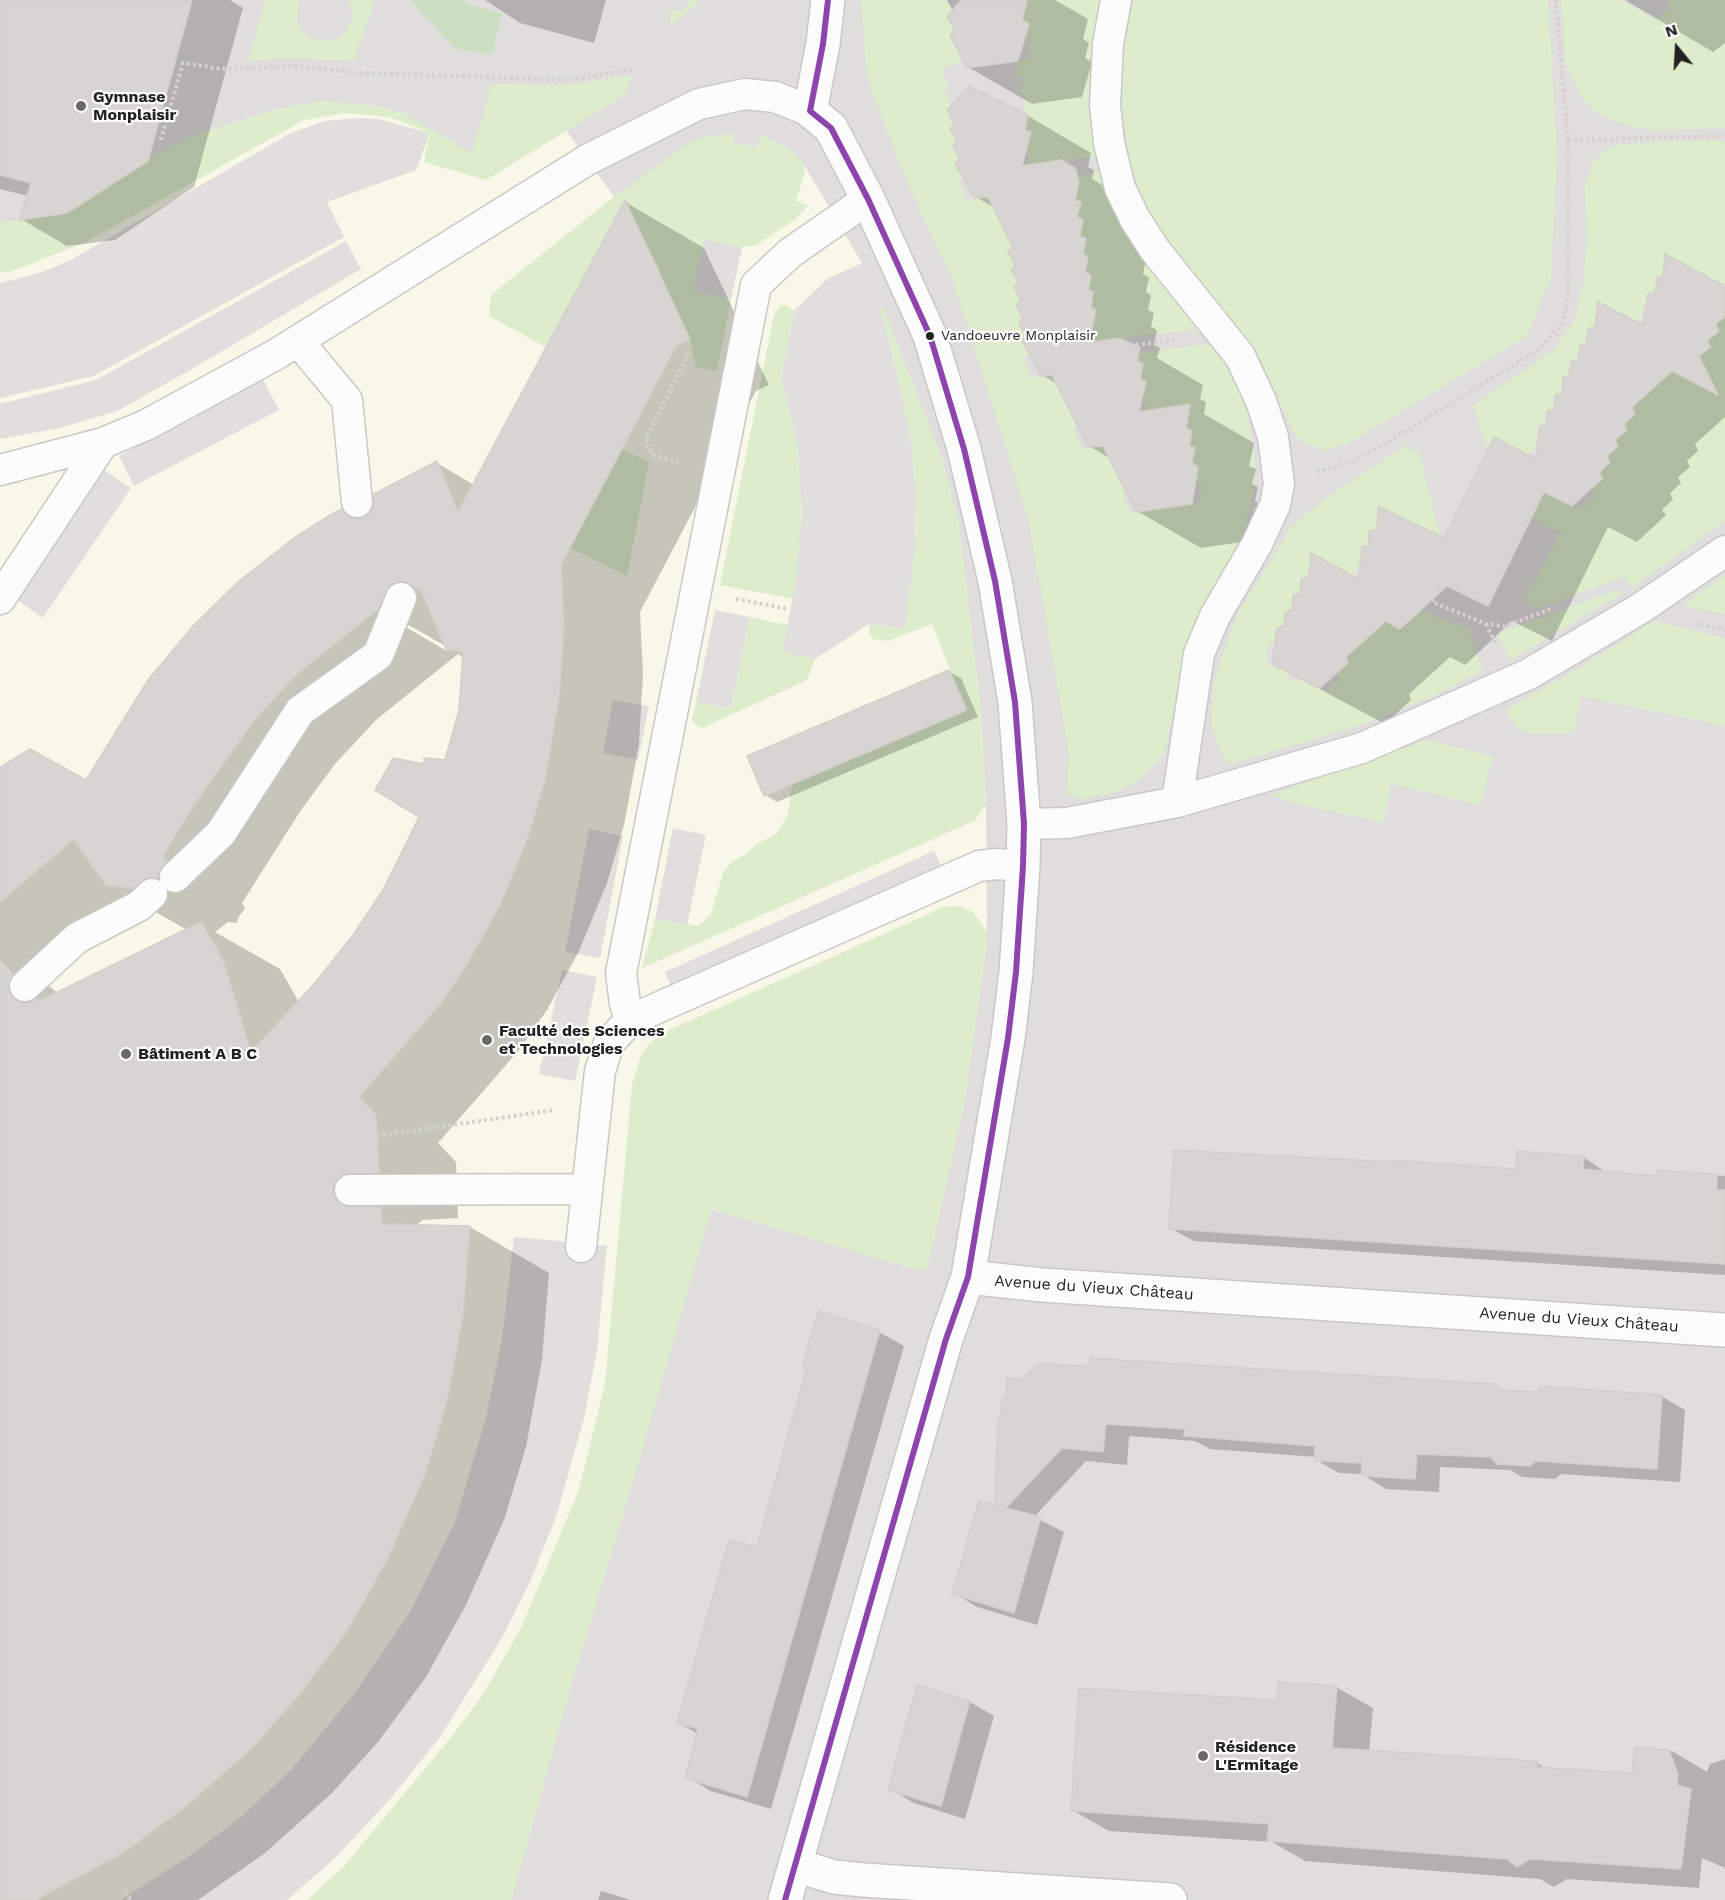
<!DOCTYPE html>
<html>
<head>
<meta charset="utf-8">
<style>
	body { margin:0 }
	#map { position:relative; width:1725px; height:1900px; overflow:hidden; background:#f0eeeb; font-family:"Work Sans",sans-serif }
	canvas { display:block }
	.north { position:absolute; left:1647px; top:18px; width:60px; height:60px; -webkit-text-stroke:4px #fff; paint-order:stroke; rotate:342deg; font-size:16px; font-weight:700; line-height:24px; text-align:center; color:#222 }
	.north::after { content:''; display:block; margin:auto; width:21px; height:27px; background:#222; clip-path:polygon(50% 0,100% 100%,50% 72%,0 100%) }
</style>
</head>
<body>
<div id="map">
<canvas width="1725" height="1900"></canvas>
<div class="north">N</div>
</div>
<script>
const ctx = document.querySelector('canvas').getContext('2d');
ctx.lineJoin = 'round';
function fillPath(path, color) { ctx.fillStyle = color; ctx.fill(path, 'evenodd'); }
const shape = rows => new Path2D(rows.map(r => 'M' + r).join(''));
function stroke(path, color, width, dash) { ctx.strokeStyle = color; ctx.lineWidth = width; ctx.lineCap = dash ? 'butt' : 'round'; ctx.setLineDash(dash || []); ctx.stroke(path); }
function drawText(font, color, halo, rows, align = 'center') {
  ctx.font = font + ' "Work Sans",sans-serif'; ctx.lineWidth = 4.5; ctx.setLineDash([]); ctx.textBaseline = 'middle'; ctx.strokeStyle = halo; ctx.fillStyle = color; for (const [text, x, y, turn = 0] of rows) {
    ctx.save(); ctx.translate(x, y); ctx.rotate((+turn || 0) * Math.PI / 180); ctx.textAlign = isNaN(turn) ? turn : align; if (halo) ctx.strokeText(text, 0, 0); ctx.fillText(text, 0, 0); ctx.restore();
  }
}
fillPath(shape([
	[0,0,1725,0,1725,1900,0,1900]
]), '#dfdedc');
fillPath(shape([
	[321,101,374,106,402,113,472,154,563,126,615,198,689,143,711,136,734,134,734,144,757,147,761,135,794,152,803,163,862,263,878,305,884,310,942,459,959,526,981,712,986,805,987,939,965,1100,927,1268,919,1270,711,1209,635,1474,571,1685,511,1900,0,1900,0,223,67,213,144,163,192,136,274,110]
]), '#f8f7e8');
fillPath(shape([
	[265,0,299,0,297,21,302,31,310,38,323,40,337,39,347,31,352,20,352,9,348,0,375,0,354,61,286,58,249,61],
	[689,0,700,0,671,26,670,10,685,11],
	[861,0,945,0,952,11,948,17,955,30,950,36,959,52,960,64,946,66,942,75,949,87,944,92,951,105,947,110,954,123,957,141,953,146,960,159,963,177,959,182,966,200,999,196,1010,228,1006,233,1013,248,1008,252,1015,265,1011,270,1018,282,1014,287,1021,300,1016,305,1023,318,1019,323,1026,336,1022,341,1029,354,1024,359,1032,378,1067,372,1075,407,1071,413,1077,426,1073,430,1081,448,1115,444,1126,492,1123,497,1130,512,1198,503,1201,486,1195,482,1198,467,1192,463,1195,449,1189,446,1192,431,1186,428,1189,413,1145,411,1143,396,1146,383,1140,379,1143,364,1137,361,1139,353,1209,344,1234,375,1248,411,1255,468,1252,503,1241,538,1181,679,1164,754,1137,782,1118,791,1082,799,1067,794,1069,753,1028,517,952,278,903,173,867,76],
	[1020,0,1100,0,1092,76,1092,119,1097,157,1029,165,1027,148,1031,132,1025,130,1028,115,1023,112,1026,96,1020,94,1023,79,1017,76,1019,60,1029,59,1031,41,1025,38,1028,24,1022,20,1026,5],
	[1133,0,1548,0,1557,155,1551,278,1527,336,1349,443,1326,450,1307,444,1296,436,1258,357,1161,234,1142,200,1131,168,1123,118,1122,64],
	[1561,0,1622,0,1655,20,1669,9,1667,2,1670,0,1725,0,1725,128,1656,130,1635,127,1616,122,1598,113,1583,98,1566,66],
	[632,76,625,95,486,180,424,162,430,133,389,117,345,113,304,120,84,243,12,271,0,273,0,223,67,213,148,159,192,136,274,110,321,101,374,106,402,113,472,153,492,84,563,85],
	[734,134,734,144,757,147,761,135,794,152,803,163,805,171,796,201,808,205,796,219,756,245,742,247,704,239,694,292,731,299,717,371,696,367,690,339,659,277,661,273,636,222,629,217,615,219,546,347,489,316,491,295,605,204,689,143,711,136],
	[1713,140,1725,142,1725,285,1669,261,1664,262,1663,277,1657,278,1655,293,1648,294,1639,325,1602,311,1597,313,1595,327,1588,330,1586,344,1580,346,1578,360,1571,362,1569,376,1563,377,1562,393,1555,395,1554,409,1547,411,1546,425,1539,427,1538,440,1529,456,1494,438,1488,449,1473,406,1555,349,1575,320,1583,286,1587,242,1585,183,1593,164,1603,152,1619,144],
	[1099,172,1114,215,1198,329,1096,341,1093,323,1096,310,1091,308,1093,292,1088,290,1091,275,1085,272,1088,257,1083,254,1086,239,1080,236,1083,221,1077,217,1081,202,1075,200,1078,186,1072,182,1073,177],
	[780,305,786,305,794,311,781,377,797,445,801,497,801,531,794,599,720,585,774,315],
	[878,305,884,310,942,459,959,526,981,712,986,805,974,821,642,968,655,919,699,926,711,914,723,873,732,861,745,855,754,846,777,833,788,814,792,784,966,710,932,624,888,641,873,639,869,632,869,624,905,629,916,532,916,492,910,432,889,339],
	[1725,316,1725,521,1632,587,1625,577,1535,609,1525,598,1561,532,1531,518,1544,492,1580,510,1594,495,1591,489,1603,478,1599,473,1610,462,1607,456,1618,446,1615,440,1627,430,1624,424,1635,414,1632,407,1659,364,1692,371,1702,363,1699,356,1711,347,1707,341,1719,331,1716,324],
	[1409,444,1410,453,1418,450,1441,537,1386,509,1384,513,1378,515,1377,529,1369,531,1369,545,1362,547,1360,561,1353,576,1315,561,1310,563,1309,577,1300,594,1293,595,1292,610,1285,612,1284,626,1277,628,1275,643,1268,644,1266,661,1289,673,1288,679,1295,682,1298,678,1328,692,1340,679,1338,672,1348,663,1346,657,1372,615,1403,630,1416,614,1415,608,1472,631,1471,637,1483,670,1436,695,1361,725,1231,764,1220,752,1212,726,1213,684,1236,617,1292,527,1327,497],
	[622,449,649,462,627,576,570,548],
	[1725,575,1725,614,1683,606],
	[1617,590,1620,594,1510,660,1497,634],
	[750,617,788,625,782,652,815,659,807,680,702,728,696,725,692,720,696,702,731,709],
	[1654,621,1725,638,1725,726,1581,696,1573,733,1533,734,1518,729,1505,710,1578,669],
	[1427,740,1493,756,1480,805,1391,784,1384,823,1291,802,1271,795],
	[960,906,973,912,987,932,987,939,965,1100,927,1268,919,1270,711,1209,635,1474,571,1685,511,1900,307,1900,344,1866,453,1735,484,1693,522,1626,579,1490,605,1384,632,1085,641,1055,651,1042,669,1030,944,907]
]), '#ddeccb');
fillPath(shape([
	[411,0,465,0,464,3,502,14,492,54,455,49]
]), '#cbdec1');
fillPath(shape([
	[356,118,378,119,430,133,416,170,327,202,344,237,94,376,0,398,0,283,39,273,71,260,291,133,325,121],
	[704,239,742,247,731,299,693,292],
	[346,241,361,269,192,369,117,411,60,428,0,439,0,404,96,380],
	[862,263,871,280,889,339,910,432,916,492,915,552,905,629,869,624,815,659,782,652,795,587,802,513,797,445,781,377,794,311,827,279],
	[263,380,279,410,134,486,119,456],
	[101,468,131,488,43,618,14,598],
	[715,610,750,617,731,709,696,702],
	[1581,696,1725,726,1725,967,1276,878,1291,802,1384,823,1391,784,1480,805,1493,756,1573,733],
	[613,700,649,706,638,760,603,753],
	[673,828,706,835,687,925,655,919],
	[589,829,623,836,600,958,565,952],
	[934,851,941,865,671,986,665,972],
	[562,970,597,977,575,1081,539,1074],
	[514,1237,560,1241,581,1247,607,1245,597,1350,584,1418,557,1514,530,1582,502,1638,440,1737,392,1797,334,1859,287,1900,121,1900,192,1854,241,1817,291,1770,354,1694,410,1612,455,1522,486,1417,502,1339]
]), '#e0dfde');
fillPath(shape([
	[0,0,230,0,243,8,194,187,115,240,67,246,21,219,28,196,0,189],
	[485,0,606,0,594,43,520,23],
	[947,0,1055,0,1088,19,1083,39,1089,43,1085,58,1092,62,1082,97,1032,104,968,67,956,31,954,12],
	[1625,0,1725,0,1725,43,1713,52],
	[1028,116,1091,153,1088,167,1094,170,1092,179,1138,206,1144,240,1140,255,1146,259,1143,274,1149,277,1146,292,1151,295,1148,310,1154,313,1151,327,1157,330,1154,345,1160,348,1157,358,1203,385,1200,399,1206,402,1204,414,1254,443,1249,466,1256,469,1252,484,1258,487,1255,501,1261,505,1255,540,1201,548,1137,511,1111,459,1089,446,1059,385,1042,375,1028,336,1014,248,995,208,976,197],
	[625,202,704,248,769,385,756,391,640,612,643,674,639,744,624,825,607,883,579,951,547,1010,519,1050,438,1143,456,1162,458,1218,422,1220,416,1226,470,1227,549,1273,542,1360,526,1447,504,1520,466,1605,426,1677,378,1742,332,1793,265,1853,198,1900,0,1900,0,768,86,782,342,511,355,519,367,518,437,463,474,485],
	[372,604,447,647,447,651,371,607],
	[458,654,464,658,460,710,446,762,425,766,421,816,385,891,354,936,299,1002,280,969,215,932,228,922,237,923,238,918,245,908,242,903,301,810,335,764,376,720],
	[135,900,187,930,58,993,46,984],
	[1725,288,1725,417,1695,444,1698,451,1687,461,1690,467,1678,477,1681,483,1670,493,1673,499,1662,510,1666,515,1637,542,1608,527,1552,641,1512,621,1465,665,1450,657,1409,694,1411,700,1385,724,1273,664,1360,581,1445,540,1537,461,1547,426,1571,377,1644,327],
	[949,672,961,678,978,717,777,802,765,795],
	[1583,1157,1607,1173,1659,1177,1659,1172,1725,1176,1725,1275,1194,1241,1170,1228],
	[879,1332,904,1346,771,1809,711,1791,687,1777,698,1734,679,1723,758,1549,808,1370],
	[1496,1385,1507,1392,1661,1396,1685,1410,1680,1482,1561,1474,1555,1479,1522,1477,1510,1470,1440,1467,1439,1492,1386,1489,1362,1474,1339,1473,1316,1460,1316,1457,1210,1449,1195,1441,1129,1436,1127,1465,1086,1461,1034,1517,1064,1532,1037,1625,977,1607,954,1593,996,1507,999,1420],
	[1336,1687,1373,1708,1369,1752,1537,1763,1548,1770,1633,1774,1636,1749,1672,1751,1707,1772,1710,1764,1725,1759,1725,1868,1702,1858,1699,1888,1567,1879,1554,1887,1540,1879,1305,1861,1272,1842,1109,1831,1072,1810,1279,1702],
	[970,1702,994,1716,965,1819,914,1803,890,1789],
	[601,1891,631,1900,598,1900]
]), '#0003');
const building = shape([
	[0,0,192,0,148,161,67,213,19,220,31,183,0,175,0,0],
	[961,0,1027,0,1022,20,1029,24,1018,61,967,68,950,35,955,30,947,17,961,0],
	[969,86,1028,115,1025,130,1031,132,1022,166,1061,160,1075,168,1079,182,1075,200,1081,202,1077,217,1083,220,1080,236,1086,239,1083,254,1088,257,1085,272,1091,275,1088,290,1093,292,1091,308,1096,310,1089,343,1119,338,1140,347,1137,361,1143,364,1140,379,1146,382,1139,412,1190,404,1186,428,1192,431,1189,446,1195,448,1192,463,1198,467,1192,504,1136,512,1103,446,1088,447,1052,375,1041,376,1022,341,1026,336,1019,323,1023,318,1016,305,1021,300,1014,287,1018,282,1011,270,1015,265,1008,252,1013,248,988,197,975,198,955,164,960,159,953,146,957,141,950,129,954,123,947,110,969,86],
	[625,200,690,339,676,346,561,565,564,628,559,697,545,779,528,837,500,905,467,964,440,1004,359,1097,376,1115,379,1173,342,1175,335,1181,333,1189,335,1199,342,1205,381,1207,382,1224,470,1226,463,1314,447,1401,425,1474,387,1560,347,1631,298,1696,252,1748,185,1807,124,1852,35,1900,0,1900,0,961,13,974,8,989,13,998,20,1003,29,1003,37,998,39,1001,201,922,223,960,251,1052,315,983,353,935,383,890,419,817,375,790,393,758,424,764,424,758,445,760,459,710,463,652,446,649,420,588,416,590,407,582,391,584,378,609,296,675,256,718,195,803,163,856,166,862,159,872,158,878,148,877,133,888,106,885,74,839,0,902,0,767,30,749,86,780,148,680,194,625,239,581,294,538,330,515,342,509,350,518,367,516,373,509,374,494,437,461,458,512,625,200],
	[1665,254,1725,286,1725,316,1716,324,1719,331,1707,341,1711,347,1699,356,1718,395,1672,371,1632,407,1635,414,1624,424,1627,430,1615,440,1618,446,1607,456,1610,462,1599,473,1603,478,1572,506,1544,492,1488,606,1447,586,1400,629,1386,621,1346,657,1348,663,1320,688,1272,664,1277,628,1284,626,1285,612,1292,610,1293,595,1300,594,1301,579,1309,577,1311,553,1359,579,1362,547,1369,545,1369,531,1377,529,1378,506,1444,538,1494,437,1536,459,1539,426,1546,425,1547,411,1554,409,1555,395,1562,393,1563,377,1569,376,1571,362,1578,360,1580,346,1586,344,1588,329,1595,327,1598,302,1643,325,1648,294,1655,293,1657,278,1663,277,1665,254],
	[949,670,967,710,764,796,747,756,949,670],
	[1174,1150,1394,1162,1394,1160,1516,1169,1517,1151,1584,1156,1583,1169,1657,1176,1657,1170,1717,1174,1717,1190,1725,1190,1725,1264,1169,1229,1174,1150],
	[818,1311,880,1330,747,1797,685,1778,698,1729,677,1723,729,1540,757,1547,806,1370,802,1368,818,1311],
	[1090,1358,1496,1384,1502,1390,1536,1392,1542,1386,1662,1395,1657,1469,1536,1461,1530,1466,1497,1464,1491,1457,1417,1454,1415,1479,1361,1476,1362,1463,1314,1461,1315,1446,1184,1436,1185,1429,1106,1424,1103,1452,1062,1448,1006,1508,1041,1517,1014,1613,952,1594,979,1500,995,1505,998,1419,1000,1419,1002,1398,1006,1398,1007,1378,1021,1379,1038,1364,1090,1366,1090,1358],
	[1278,1682,1337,1686,1332,1748,1537,1761,1537,1767,1632,1773,1635,1747,1669,1750,1678,1774,1677,1785,1691,1789,1681,1869,1530,1859,1517,1867,1507,1859,1267,1841,1269,1824,1071,1811,1079,1688,1277,1700,1278,1682],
	[917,1685,970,1701,941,1806,888,1790,917,1685]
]);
fillPath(building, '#d7d4d2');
stroke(building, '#d3d0cc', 1.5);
const lane = shape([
	[1116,0,1108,44,1105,105,1109,143,1120,188,1135,219,1155,250,1240,356,1261,401,1273,437,1279,484,1275,505,1257,544,1215,616,1199,654,1177,802],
	[298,341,347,400,357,502],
	[0,470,103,443,146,425,275,355,587,160,699,104,745,94,775,97,810,111],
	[0,599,103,443],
	[1024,824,1067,823,1177,802,1362,748,1529,674,1641,608,1725,551],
	[175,877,221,833,300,711,378,655,401,598],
	[25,986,77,938,139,906,152,894],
	[630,1020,625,1004,621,973,756,285,790,253,868,199],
	[350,1190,586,1189],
	[581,1247,600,1071,609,1043,630,1020,979,866,997,864,1023,866]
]);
const street = shape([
	[968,1277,1042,1285,1725,1330],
	[795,1865,834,1877,864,1880,1170,1900],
	[785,1900,946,1339,968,1277,1008,1038,1016,972,1023,866,1024,824,1015,702,995,581,964,449,930,336,868,199,831,128,810,111,823,44,828,0]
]);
stroke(lane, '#c9c8c7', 33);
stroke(street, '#c9c8c7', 36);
stroke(shape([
	[161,140,183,63,222,69,292,66,364,73,570,80,636,69],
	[1568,140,1725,136],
	[1136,345,1174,340],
	[679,462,653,455,647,446,647,436,690,351],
	[1317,472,1350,462,1383,445,1538,350,1562,324,1568,298,1568,140,1556,0],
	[1441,583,1432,602,1486,624,1505,626,1554,608],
	[736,599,788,609],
	[1695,623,1725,630],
	[1486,624,1495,643],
	[377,1136,554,1110],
	[125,1892,131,1900]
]), '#dccecd', 4, [3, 3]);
stroke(lane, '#fdfcfc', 30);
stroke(street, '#fdfcfc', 33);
stroke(shape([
	[785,1900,946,1339,968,1277,1008,1038,1016,972,1023,866,1024,824,1015,702,995,581,964,449,930,336,868,199,831,128,810,111,823,44,828,0]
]), '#8e44ad', 6);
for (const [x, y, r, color] of [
	[81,106,6,"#6a6968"],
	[930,336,5,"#222"],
	[487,1040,6,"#6a6968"],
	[126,1054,6,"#6a6968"],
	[1203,1756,6,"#6a6968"]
]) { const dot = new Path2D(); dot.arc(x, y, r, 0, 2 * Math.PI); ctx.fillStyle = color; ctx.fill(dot); stroke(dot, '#fff', 2); }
drawText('14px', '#222', '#fff', [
	["Vandoeuvre Monplaisir",941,336]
], 'left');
drawText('bold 16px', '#222', '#fff', [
	["Gymnase",93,97],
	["Monplaisir",93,115],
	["Faculté des Sciences",499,1031],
	["et Technologies",499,1049],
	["Bâtiment A B C",138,1054],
	["Résidence",1215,1747],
	["L'Ermitage",1215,1765]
], 'left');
drawText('16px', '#222', '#fff', [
	["Avenue du Vieux Château",1094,1288,4],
	["Avenue du Vieux Château",1579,1320,4]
]);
</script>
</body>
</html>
